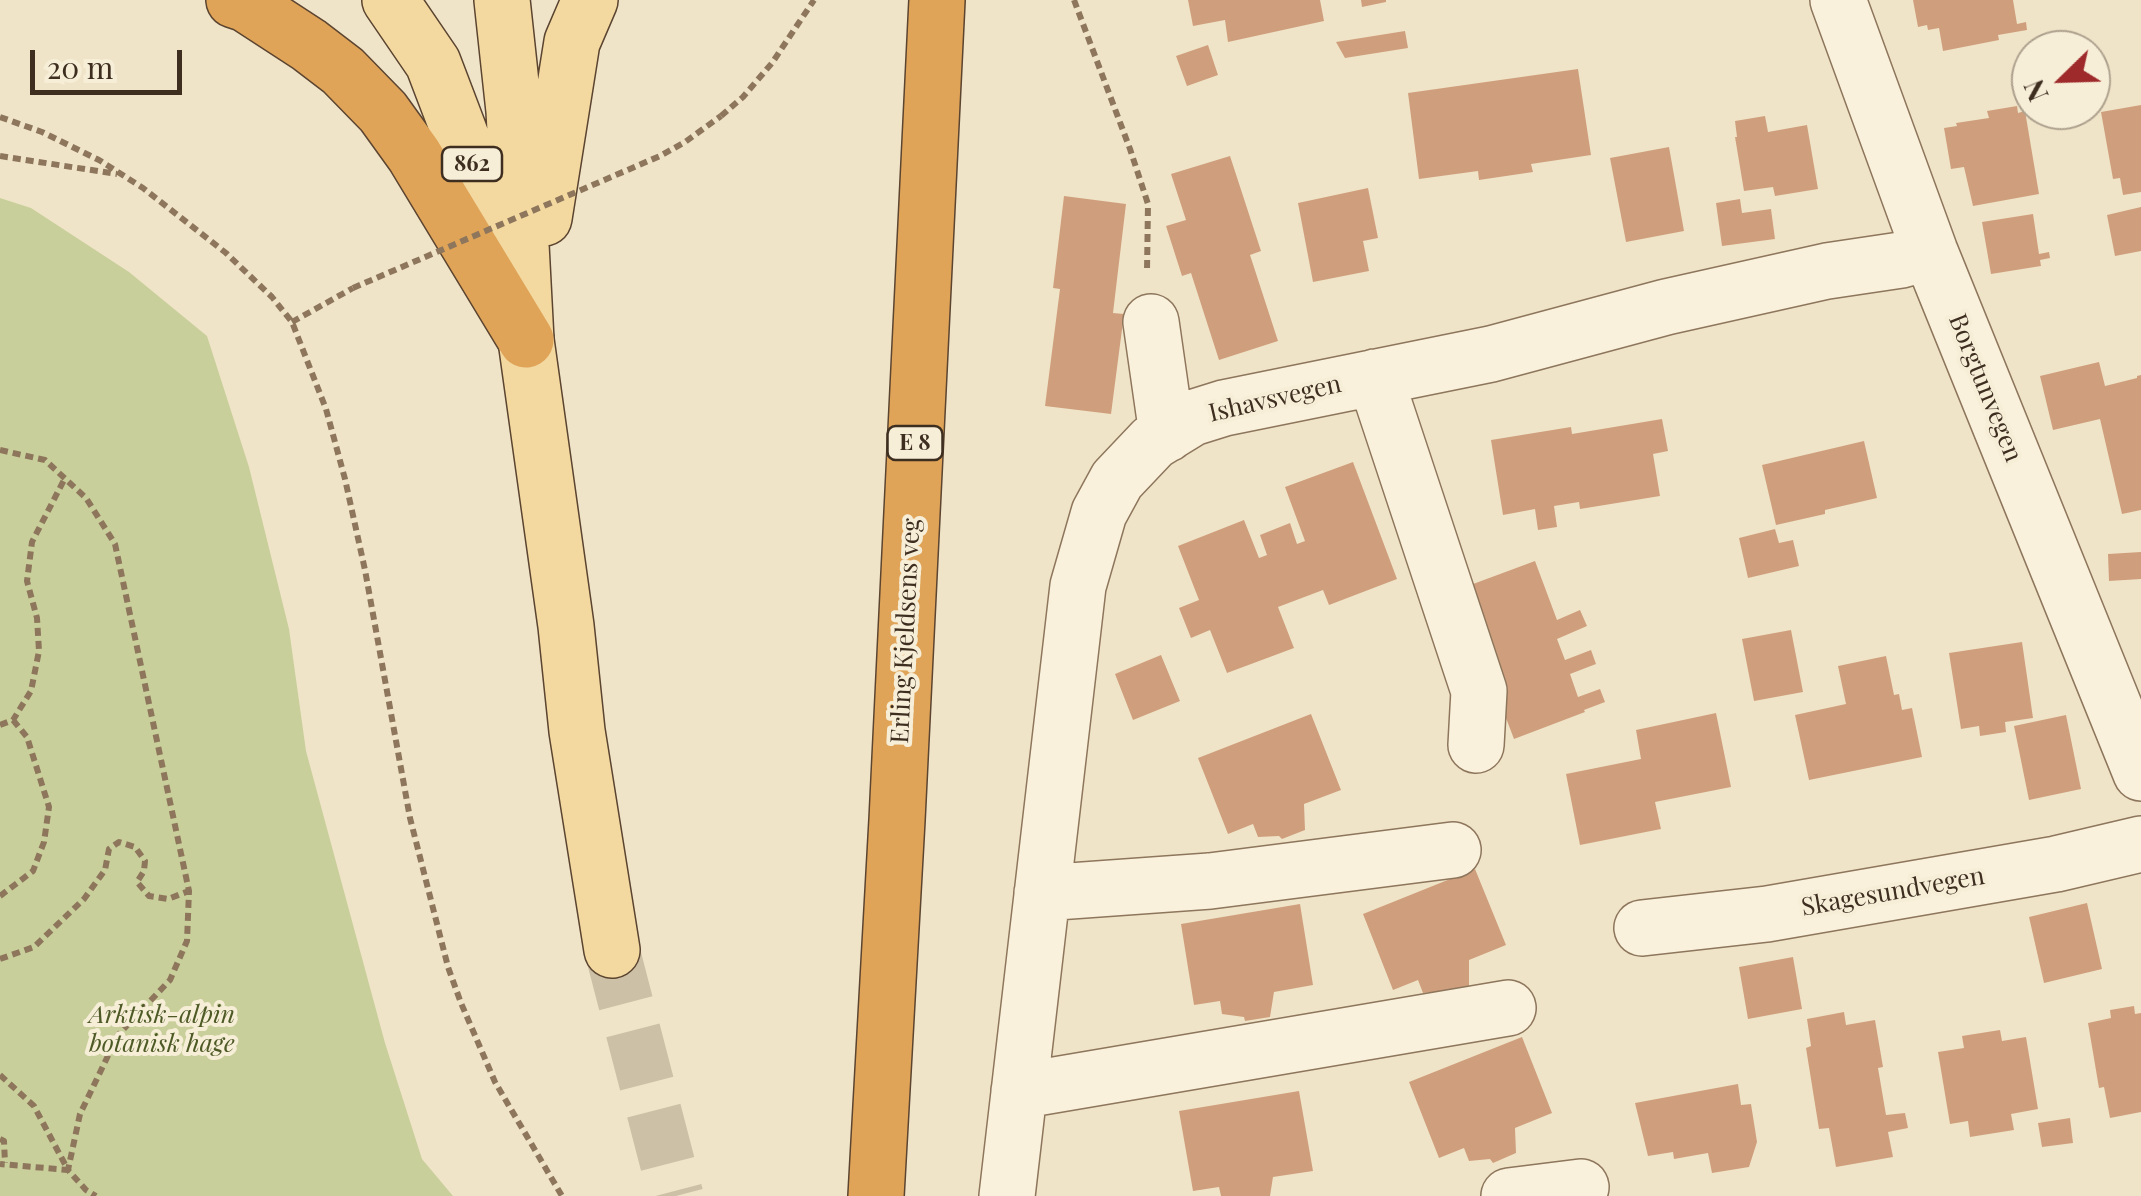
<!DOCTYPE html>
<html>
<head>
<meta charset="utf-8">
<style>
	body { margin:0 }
	#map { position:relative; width:2141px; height:1196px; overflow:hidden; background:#f0e4c8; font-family:"Playfair Display",serif }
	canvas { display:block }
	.north { position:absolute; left:2011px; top:30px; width:100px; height:100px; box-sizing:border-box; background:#f7eed8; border:2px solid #ada18e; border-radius:50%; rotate:247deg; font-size:28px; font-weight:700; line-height:40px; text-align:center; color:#3d2e20 }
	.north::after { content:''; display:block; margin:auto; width:35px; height:45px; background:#9e2a2b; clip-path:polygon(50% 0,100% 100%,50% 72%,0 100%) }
	.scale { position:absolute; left:30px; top:50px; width:152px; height:45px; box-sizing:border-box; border:5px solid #3d2e20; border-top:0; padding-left:12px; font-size:30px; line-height:35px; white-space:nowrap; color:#3d2e20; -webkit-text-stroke:8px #f7eed8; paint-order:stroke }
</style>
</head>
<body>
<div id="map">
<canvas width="2141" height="1196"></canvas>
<div class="north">N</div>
<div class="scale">20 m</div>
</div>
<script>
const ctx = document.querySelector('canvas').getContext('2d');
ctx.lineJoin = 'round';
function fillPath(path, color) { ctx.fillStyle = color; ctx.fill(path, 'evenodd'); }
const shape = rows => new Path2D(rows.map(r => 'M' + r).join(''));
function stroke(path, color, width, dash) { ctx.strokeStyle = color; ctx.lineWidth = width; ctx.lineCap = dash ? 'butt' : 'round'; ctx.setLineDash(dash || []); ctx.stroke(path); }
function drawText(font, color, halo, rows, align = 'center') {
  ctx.font = font + ' "Playfair Display",serif'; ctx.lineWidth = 8; ctx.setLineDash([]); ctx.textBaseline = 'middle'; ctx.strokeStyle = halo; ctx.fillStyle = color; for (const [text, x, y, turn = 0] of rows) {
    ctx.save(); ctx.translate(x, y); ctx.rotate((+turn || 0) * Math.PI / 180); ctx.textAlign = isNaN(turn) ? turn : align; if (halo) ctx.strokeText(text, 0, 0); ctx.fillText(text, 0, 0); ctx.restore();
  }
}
fillPath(shape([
	[0,198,31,208,129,272,207,336,249,467,289,629,306,751,385,1043,422,1159,453,1196,0,1196]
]), '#c9cf9b');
fillPath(shape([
	[1188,0,1320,0,1324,21,1228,42,1225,20,1193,26],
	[1361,0,1386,0,1386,2,1362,7],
	[1913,0,2013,0,2017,24,2026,22,2027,30,1998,35,1999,40,1943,51,1939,28,1928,30,1927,25,1918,27],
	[1405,31,1408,48,1345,58,1336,42],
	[1208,45,1218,75,1187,86,1176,56],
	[1578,69,1591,155,1531,164,1533,172,1479,180,1478,171,1419,179,1408,93],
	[2141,105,2141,192,2123,195,2120,178,2113,179,2101,112],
	[2017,106,2018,113,2025,111,2039,194,1973,206,1964,167,1951,169,1944,128,1957,126,1956,123,1989,118,1987,111],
	[1765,116,1768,132,1807,125,1818,189,1775,196,1773,187,1744,191,1735,137,1737,137,1735,121],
	[1669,147,1684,231,1626,242,1610,158],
	[1230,156,1261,251,1250,255,1278,341,1219,360,1191,273,1182,276,1166,226,1186,220,1171,174],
	[1368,188,1378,238,1363,241,1369,271,1313,282,1298,203],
	[1064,196,1126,204,1113,313,1124,314,1111,414,1045,406,1060,289,1053,288],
	[1740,199,1742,213,1771,209,1775,239,1722,246,1716,203],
	[2141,207,2141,251,2115,256,2107,215],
	[2033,214,2039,254,2049,252,2050,258,2040,260,2041,266,1991,274,1982,222],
	[2099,362,2105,386,2137,378,2137,376,2141,375,2141,510,2122,514,2100,419,2053,430,2040,376],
	[1662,419,1668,451,1653,454,1660,496,1580,509,1579,502,1554,506,1557,527,1538,530,1535,509,1503,515,1491,440,1571,427,1572,434],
	[1864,441,1877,498,1825,510,1825,514,1776,525,1762,465],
	[1353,462,1397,579,1329,605,1323,590,1278,607,1294,648,1227,673,1210,630,1191,638,1179,608,1199,600,1178,546,1244,520,1259,558,1267,555,1260,535,1290,523,1297,544,1305,541,1285,487],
	[1775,529,1779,543,1793,540,1799,566,1748,578,1739,538],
	[2141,552,2141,579,2109,581,2108,554],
	[1535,561,1557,620,1580,610,1587,626,1557,639,1565,660,1591,650,1596,664,1570,674,1578,697,1600,689,1605,702,1584,710,1585,712,1514,739,1485,663,1465,587],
	[1791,630,1803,692,1754,701,1742,639],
	[2022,642,2033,718,2005,722,2006,732,1980,736,1979,726,1961,729,1949,653],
	[1161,655,1180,701,1133,720,1115,674],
	[1886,656,1894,695,1899,694,1902,710,1912,708,1922,757,1809,780,1795,715,1846,704,1838,666],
	[1716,713,1731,787,1655,802,1661,829,1580,845,1566,774,1641,759,1636,730],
	[1311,714,1341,790,1304,804,1305,830,1282,839,1279,836,1258,837,1253,824,1228,834,1198,758],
	[2066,715,2081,789,2029,800,2014,726],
	[1475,869,1506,945,1469,960,1469,986,1447,995,1444,991,1423,993,1418,980,1393,990,1363,914],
	[2087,903,2102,969,2044,983,2029,917],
	[1300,904,1313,985,1274,992,1270,1017,1245,1021,1244,1017,1222,1014,1220,1001,1194,1005,1181,924],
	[1793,957,1802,1009,1748,1019,1739,967],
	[2134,1006,2135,1014,2141,1013,2141,1112,2110,1118,2104,1087,2099,1088,2088,1023,2111,1018,2110,1010],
	[1844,1012,1846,1025,1875,1020,1883,1067,1878,1068,1886,1115,1905,1113,1908,1128,1888,1132,1893,1157,1836,1167,1829,1128,1819,1129,1806,1048,1811,1046,1807,1019],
	[2000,1030,2002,1041,2026,1037,2038,1109,2011,1114,2014,1130,1970,1137,1968,1121,1950,1124,1938,1052,1964,1048,1962,1036],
	[1522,1037,1552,1113,1515,1128,1516,1153,1493,1163,1490,1159,1469,1161,1464,1148,1439,1158,1409,1082],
	[1738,1084,1741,1105,1751,1104,1757,1142,1749,1167,1712,1173,1708,1153,1674,1159,1673,1152,1648,1156,1635,1103],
	[1299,1091,1313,1171,1273,1177,1270,1196,1221,1196,1219,1187,1193,1191,1179,1111],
	[2070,1118,2073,1143,2042,1147,2038,1123]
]), '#cf9f7d');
stroke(shape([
	[612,950,676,1196]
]), '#ccc0a6', 55, [55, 28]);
const minor = shape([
	[1838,0,1930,252,2141,773],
	[1151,322,1167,434],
	[1375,377,1479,691,1476,745],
	[1042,893,1210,881,1453,850],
	[1642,928,1767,914,2056,864,2141,844],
	[1019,1091,1508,1008],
	[1007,1196,1078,586,1099,513,1117,480,1153,442,1192,418,1224,408,1491,354,1666,307,1827,271,1901,260,1930,252],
	[1509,1196,1581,1187]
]);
const major = shape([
	[390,0,433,63,476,176,502,260],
	[502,0,514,111,526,340,566,626,577,731,612,950],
	[544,218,572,42,590,0]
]);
const highway = shape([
	[234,0,246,4,309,45,343,71,383,112,414,155,526,340],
	[876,1196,897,820,937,0]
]);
stroke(minor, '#8d765c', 58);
stroke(major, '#5b4430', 58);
stroke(highway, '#5b4430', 58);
stroke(shape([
	[1074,0,1130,149,1148,204,1147,271],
	[721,116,743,97,772,63,814,0],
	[0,117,42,132,99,160,143,188,226,253,272,297,292,322,326,409,345,479,365,570,410,818,448,967,461,1003,495,1082,562,1196],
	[0,156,117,174],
	[292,322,353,288],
	[0,450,45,460,86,498,115,544,189,891,187,941,170,980,118,1035,80,1114,68,1170,86,1190,96,1196],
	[0,725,13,720,31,691,39,651,37,618,27,581,32,542,65,478],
	[0,896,33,871,44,842,49,807,27,737,13,720],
	[0,959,34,947,84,899,105,870,109,849,119,842,135,847,145,861,144,871,137,882,149,896,168,899,189,891],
	[0,1075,34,1106,68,1170,0,1164],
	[0,1139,4,1141,5,1163]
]), '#8d765c', 6, [8, 5]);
stroke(minor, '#faf1dc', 55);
stroke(major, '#f3d9a0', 55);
stroke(highway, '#e0a458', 55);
stroke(shape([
	[353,288,660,156,685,142,721,116]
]), '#8d765c', 6, [8, 5]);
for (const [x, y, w] of [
	[472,164,60],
	[915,443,55]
]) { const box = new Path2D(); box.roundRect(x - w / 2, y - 17, w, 34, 8); ctx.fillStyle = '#f7eed8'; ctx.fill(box); stroke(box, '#3d2e20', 2.5); }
drawText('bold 22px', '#3d2e20', null, [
	["862",472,164],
	["E 8",915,443]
]);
drawText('25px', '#3d2e20', '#f7eed8', [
	["Borgtunvegen",1985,388,68],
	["Ishavsvegen",1275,399,-13],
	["Erling Kjeldsens veg",906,631,-87],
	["Skagesundvegen",1893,892,-10]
]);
drawText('italic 25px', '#4d5a26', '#f7eed8', [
	["Arktisk-alpin",162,1015],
	["botanisk hage",162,1044]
]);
</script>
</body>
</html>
